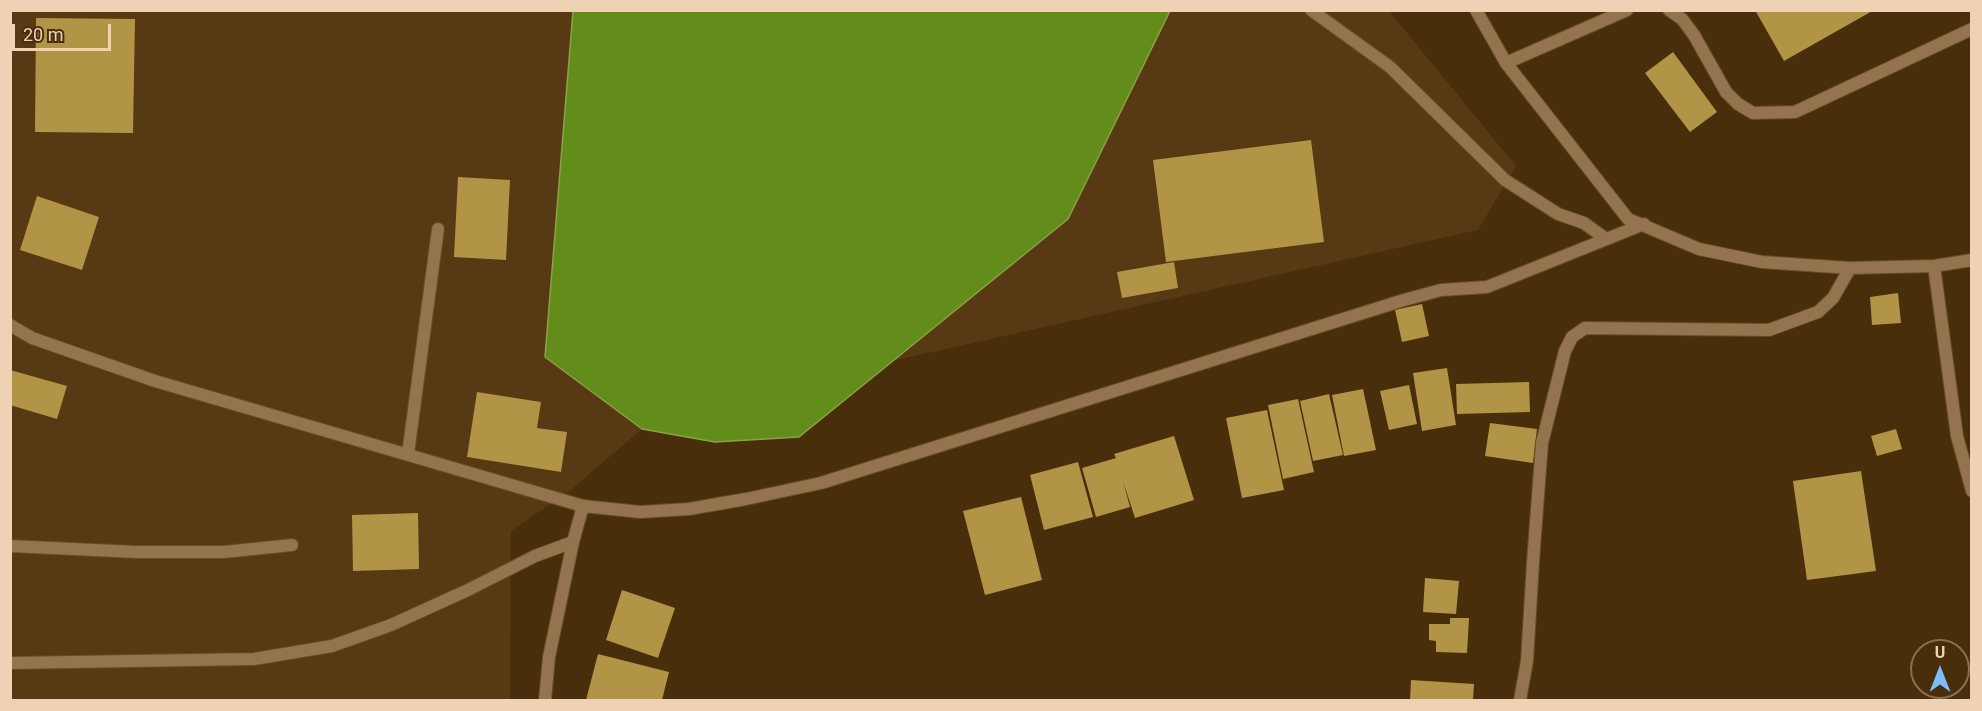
<!DOCTYPE html>
<html>
<head>
<meta charset="utf-8">
<style>
	body { margin:0 }
	#map { position:relative; width:1982px; height:711px; overflow:hidden; background:#492e0b; font-family:Roboto,sans-serif }
	canvas { display:block }
	.frame { position:absolute; inset:0; border:12px solid #efd2b4; pointer-events:none }
	.north { position:absolute; left:1910px; top:639px; width:60px; height:60px; box-sizing:border-box; background:#492e0b; border:2px solid #8b704f; border-radius:50%; rotate:0deg; font-size:16px; font-weight:700; line-height:24px; text-align:center; color:#efd2b4 }
	.north::after { content:''; display:block; margin:auto; width:21px; height:27px; background:#7fbdf9; clip-path:polygon(50% 0,100% 100%,50% 72%,0 100%) }
	.scale { position:absolute; left:12px; top:24px; width:99px; height:27px; box-sizing:border-box; border:3px solid #efd2b4; border-top:0; padding-left:8px; font-size:18px; line-height:21px; white-space:nowrap; color:#efd2b4; -webkit-text-stroke:4px #492e0b; paint-order:stroke }
</style>
</head>
<body>
<div id="map">
<canvas width="1982" height="711"></canvas>
<div class="frame"></div>
<div class="north">U</div>
<div class="scale">20 m</div>
</div>
<script>
const ctx = document.querySelector('canvas').getContext('2d');
ctx.lineJoin = 'round';
function fillPath(path, color) { ctx.fillStyle = color; ctx.fill(path, 'evenodd'); }
const shape = rows => new Path2D(rows.map(r => 'M' + r).join(''));
function stroke(path, color, width, dash) { ctx.strokeStyle = color; ctx.lineWidth = width; ctx.lineCap = dash ? 'butt' : 'round'; ctx.setLineDash(dash || []); ctx.stroke(path); }
fillPath(shape([
	[10,11,573,11,545,357,642,429,571,490,511,531,510,700,11,700],
	[1170,11,1389,11,1516,166,1478,230,892,361,1068,219]
]), '#573913');
const water = shape([
	[573,11,573,10,1170,11,1068,219,799,437,715,442,642,429,545,357,573,11]
]);
fillPath(water, '#638d1a');
stroke(water, '#8da248', 1.5);
fillPath(shape([
	[1755,10,1874,10,1784,61],
	[36,18,135,19,133,133,35,132],
	[1673,52,1717,112,1690,132,1645,73],
	[1311,140,1324,242,1166,262,1153,160],
	[458,177,510,180,506,260,454,257],
	[37,196,99,217,82,270,20,250],
	[1174,262,1178,288,1122,298,1117,272],
	[1898,293,1901,323,1872,325,1870,297],
	[1422,304,1429,336,1402,342,1395,310],
	[1447,368,1456,425,1422,431,1413,373],
	[10,370,67,386,57,419,10,405],
	[1529,382,1530,412,1457,414,1456,384],
	[1409,385,1417,424,1389,430,1380,391],
	[1363,389,1376,450,1344,456,1332,395],
	[477,392,541,402,537,428,567,432,561,472,467,457],
	[1329,394,1343,455,1313,461,1300,401],
	[1298,399,1314,472,1283,479,1268,405],
	[1267,410,1284,490,1242,498,1226,418],
	[1490,423,1537,429,1533,463,1485,456],
	[1896,429,1902,449,1877,456,1871,436],
	[1174,436,1194,500,1135,518,1123,481,1130,507,1096,517,1082,468,1116,458,1114,454],
	[1078,462,1093,517,1044,530,1030,475],
	[1861,471,1876,571,1807,580,1793,481],
	[1021,497,1042,580,985,595,963,511],
	[418,513,419,569,353,571,352,515],
	[1425,578,1459,581,1456,614,1423,612],
	[622,590,675,608,658,658,606,640],
	[1450,618,1469,618,1467,653,1436,652,1436,641,1429,640,1429,624,1450,624],
	[598,654,669,672,662,700,586,700],
	[1411,680,1474,684,1473,700,1410,700]
]), '#b29447');
const lane = shape([
	[1311,10,1390,67,1505,180,1558,214,1584,223,1606,239],
	[1669,10,1682,19,1694,35,1726,92,1738,104,1753,113,1795,112,1972,29],
	[1506,63,1627,10],
	[1934,266,1957,436,1972,491],
	[10,325,32,338,155,381,583,506],
	[408,454,438,229],
	[10,546,136,552,224,552,292,545],
	[10,663,254,659,332,646,391,625,468,590,535,556,573,542]
]);
const street = shape([
	[1476,10,1506,63,1628,219,1699,249,1762,262,1850,268,1934,266,1972,260],
	[545,700,549,657,573,542,583,506,640,512,689,509,746,499,821,483,1404,300,1441,290,1487,287,1644,224],
	[1520,700,1527,661,1533,562,1542,443,1565,351,1572,337,1585,328,1769,330,1818,312,1833,298,1850,268]
]);
stroke(lane, '#674c29', 14);
stroke(street, '#674c29', 14);
stroke(lane, '#94734f', 12);
stroke(street, '#94734f', 12);
</script>
</body>
</html>
